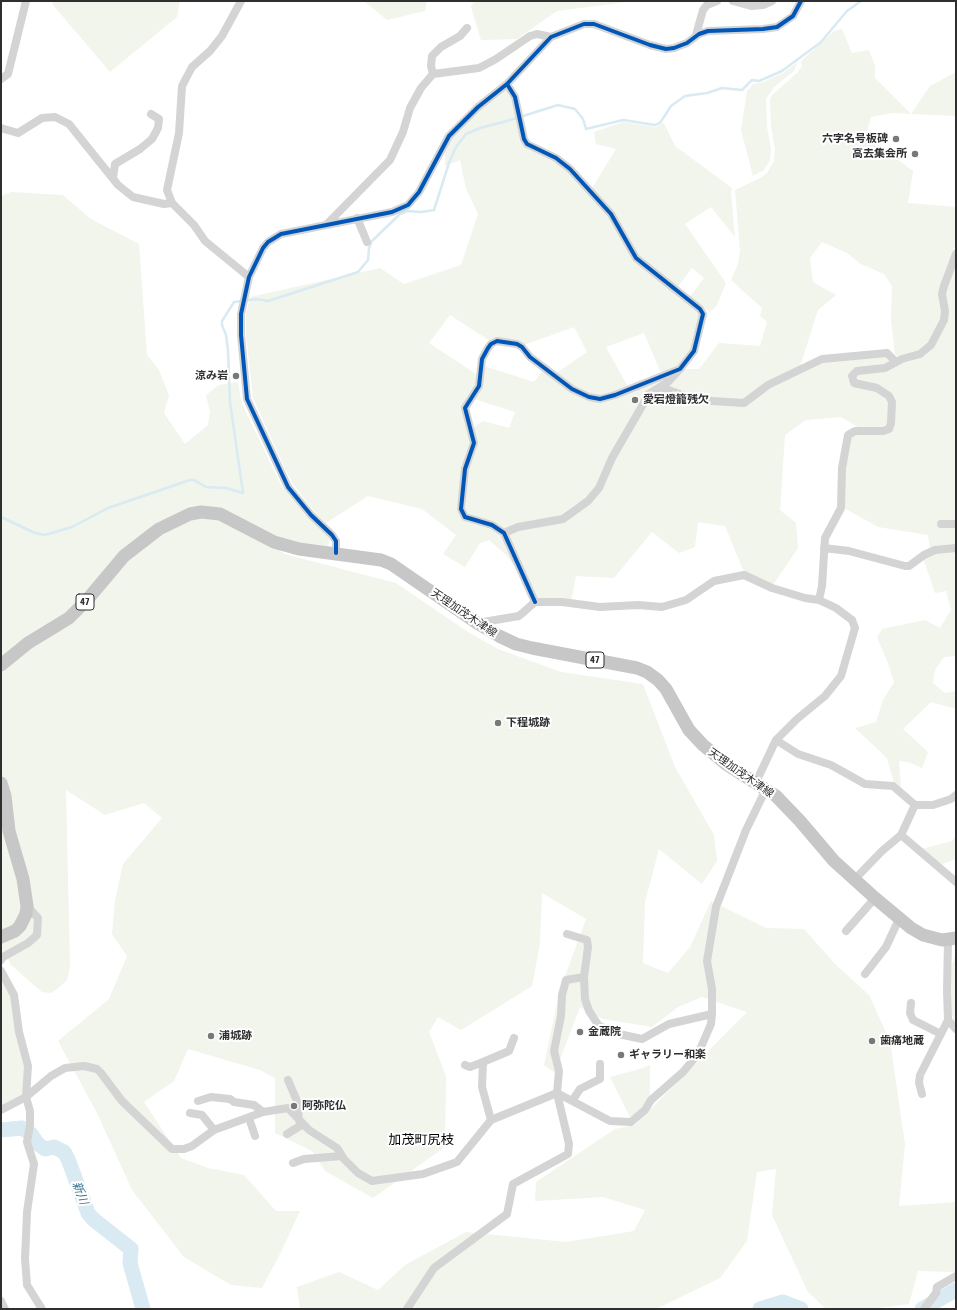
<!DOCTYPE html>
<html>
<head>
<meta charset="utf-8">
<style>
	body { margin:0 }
	#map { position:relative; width:957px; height:1310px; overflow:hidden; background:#fff; font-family:"Asap Condensed",sans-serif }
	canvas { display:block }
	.frame { position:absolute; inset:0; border:2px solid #2f2f2f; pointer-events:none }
</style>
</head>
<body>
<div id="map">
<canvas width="957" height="1310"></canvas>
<div class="frame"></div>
</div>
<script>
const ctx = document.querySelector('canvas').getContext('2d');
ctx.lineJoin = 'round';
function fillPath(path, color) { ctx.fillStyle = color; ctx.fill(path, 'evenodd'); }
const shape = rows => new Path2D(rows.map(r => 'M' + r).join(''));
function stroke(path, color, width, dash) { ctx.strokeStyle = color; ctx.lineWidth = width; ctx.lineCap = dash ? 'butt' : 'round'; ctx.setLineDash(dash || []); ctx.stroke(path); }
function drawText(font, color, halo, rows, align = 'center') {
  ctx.font = font + ' "Asap Condensed","Noto Sans JP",sans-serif'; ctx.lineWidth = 4; ctx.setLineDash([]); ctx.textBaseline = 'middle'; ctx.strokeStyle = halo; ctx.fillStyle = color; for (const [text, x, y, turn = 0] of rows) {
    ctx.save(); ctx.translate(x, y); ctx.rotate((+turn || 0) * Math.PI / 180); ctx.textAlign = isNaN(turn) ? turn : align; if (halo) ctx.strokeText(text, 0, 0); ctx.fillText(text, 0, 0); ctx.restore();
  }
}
fillPath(shape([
	[52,1,180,1,177,17,110,72,53,5],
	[364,1,427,1,425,11,387,20],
	[474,1,635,1,557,11,517,39,481,40,471,7],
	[842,29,852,53,869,50,875,66,875,78,911,114,930,86,956,72,956,116,892,113,871,117,866,135,913,171,908,203,956,207,956,241,953,254,941,285,942,315,931,340,919,352,900,357,895,355,891,319,892,286,884,274,861,264,847,253,822,242,810,258,813,282,836,295,818,310,800,367,746,399,727,400,673,390,668,385,683,369,699,369,719,343,760,346,767,322,760,316,762,308,731,280,738,264,740,250,735,190,762,177,767,173,774,161,775,149,771,126,770,99,772,95,797,73,802,66,801,61,834,31],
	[798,62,794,71,774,87,766,99,767,127,771,149,770,160,764,170,753,176,741,130,747,91,753,84,761,83,783,73],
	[506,90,509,91,522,139,561,165,609,215,631,255,698,311,700,315,691,350,678,367,661,373,644,333,606,347,628,387,600,396,582,392,555,374,587,352,574,327,524,345,490,341,450,315,429,343,479,376,476,386,464,404,472,443,459,509,502,535,516,568,507,556,489,540,480,543,465,567,443,554,456,535,422,509,368,496,326,523,313,510,293,484,286,471,253,398,246,335,246,315,250,297,380,268,404,284,461,265,478,214,466,189,460,160,445,166,445,150,452,138,480,110],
	[623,122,656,127,664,123,675,146,732,188,731,192,735,237,711,207,685,224,726,283,717,305,710,312,689,298,704,278,692,268,677,288,643,261,592,188,616,149,596,144,594,132],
	[11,192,63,195,91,219,139,244,147,355,159,370,169,395,164,413,185,444,208,425,210,412,206,395,219,385,238,382,241,401,245,410,282,487,310,520,330,538,328,546,288,541,275,537,219,507,201,507,180,512,153,529,77,606,1,661,1,196],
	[956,261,956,546,930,550,928,535,878,527,844,508,845,469,852,434,883,434,894,401,854,379,858,373,879,373,898,364,911,361,943,330,945,294],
	[886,357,891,360,890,363,849,375,848,378,851,383,879,392,886,398,889,403,888,423,887,426,879,428,858,427,841,417,806,420,785,435,780,510,796,523,798,548,773,585,744,572,725,526,698,522,695,547,679,553,652,532,614,578,576,576,571,601,538,598,535,595,522,569,509,535,519,530,580,511,614,460,651,396,658,391,684,399,745,406,770,388,822,362],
	[484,366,534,382,543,370,589,400,672,375,652,389,597,487,586,499,568,514,503,531,471,517,465,512,473,428,483,421,509,428,515,412,474,399],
	[201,517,224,520,280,550,284,554,396,583,468,632,498,649,561,672,643,684,675,767,714,835,717,861,702,884,659,849,645,902,643,963,668,973,690,947,711,901,766,928,804,929,835,964,869,995,890,1041,905,1144,899,1206,956,1202,956,1272,918,1271,909,1304,871,1309,826,1309,808,1292,772,1215,776,1169,757,1172,747,1241,720,1278,656,1309,300,1309,297,1287,339,1272,378,1290,405,1265,466,1232,566,1242,634,1231,645,1210,603,1197,535,1201,536,1182,615,1129,635,1125,747,1012,702,997,678,1007,652,1027,603,1019,580,1007,555,1073,544,1065,560,990,586,919,542,893,540,943,532,986,461,1030,438,1017,429,1032,446,1076,445,1147,373,1198,325,1171,312,1151,275,1133,275,1078,260,1070,188,1049,174,1081,144,1102,181,1158,208,1168,244,1175,276,1211,300,1211,282,1250,262,1288,231,1285,184,1257,132,1190,97,1113,58,1041,109,999,127,956,112,934,115,900,123,864,162,818,144,803,105,815,66,790,70,968,67,980,57,989,51,993,42,992,11,965,8,958,1,956,1,943,23,931,19,853,8,794,1,772,1,670,37,641,121,562,178,524],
	[956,550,956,656,944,657,935,670,933,683,945,693,956,691,956,709,931,702,903,729,928,752,922,768,908,762,899,761,901,788,894,783,887,758,855,728,876,722,883,700,894,682,889,666,877,637,882,629,925,620,940,628,951,610,946,591,935,593,923,558,928,555],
	[1,793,22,901,21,915,15,925,1,932],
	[956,835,955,859,940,865,922,849,952,841],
	[956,955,956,1025,951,1013,950,978,952,964],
	[1,974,8,985,26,1066,24,1095,1,1108],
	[650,1065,650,1097,640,1110,630,1117,610,1077,640,1069]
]), '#f1f5ec');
stroke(shape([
	[1,517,35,533,45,535,72,527,108,508,190,480,194,480,206,487,226,488,243,493,230,402,228,350,226,335,222,325,222,321,234,302,257,299,268,301,358,272,368,260,369,248,372,241,400,214,408,211,421,212,434,210,449,163,456,147,466,134,480,128,507,121,558,105,575,109,583,119,586,129,623,120,655,125,660,123,671,106,685,96,707,93,722,88,742,90,752,80,759,81,782,71,821,42,847,11,861,1]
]), '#d9eaf2', 2.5);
stroke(shape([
	[1,1130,22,1128,31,1134,38,1144,45,1149,54,1147,64,1152,68,1159,88,1213,93,1219,131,1249,130,1263,143,1309],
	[760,1309,783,1302,801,1309],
	[922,1309,956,1290]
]), '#d9eaf2', 15);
stroke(shape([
	[241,1,222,36,210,51,192,67,182,86,179,133,167,190,172,203,194,225,205,241,249,277],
	[733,1,751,6,763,5,772,1],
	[696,35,703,10,707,5,717,1],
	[433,74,431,66,432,56,441,47,460,36,467,28],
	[1,79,8,74,26,1],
	[507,84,515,97,524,139,527,144,556,158,570,169,611,214,636,258,700,309,703,314,694,351,680,369,615,395,600,399,589,397,572,389,530,357,522,347,517,344,497,341,491,344,488,348,482,359,479,386,465,408,474,443,465,469,461,509,465,517,492,525,504,533,535,602],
	[1,128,18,133,42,118,55,117,69,124,118,185,133,197,164,204,172,203],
	[113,178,115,164,140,149,152,139,158,128,159,119,151,114],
	[357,218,367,242],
	[326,225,390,160,403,132,410,108,421,88,433,74,479,68,496,59,530,36,537,34,551,37],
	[660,387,685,396,712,401,744,403,768,385,822,359,887,353,896,362],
	[941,524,956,524],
	[504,533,518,527,563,519,588,501,599,488,612,458,649,394,668,382,678,371],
	[824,548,849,551,905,566,909,566,924,555,935,550,956,548],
	[336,553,336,541,332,535,311,515,288,487,247,399,241,335,241,314,249,277,263,248,268,242,281,234,392,212,408,205,419,192,449,136,478,107,507,84,551,37,584,24,594,24,650,45,666,49,674,48,687,43,699,34,708,31,763,29,777,27,793,16,801,1],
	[819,600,822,586,825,538,841,508,842,468,848,435,855,431,883,431,889,429,891,423,892,402,889,396,877,388,854,383,852,376,857,371,885,368,902,359,920,354,931,345,944,320,945,311,942,294,944,286,956,254],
	[477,623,519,616,535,602,562,602,600,607,638,605,662,607,686,600,714,581,744,575,772,588,805,598,819,600,836,608,852,620,855,628,841,676,825,696,797,719,776,740,756,782],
	[776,740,798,754,831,765,865,784,893,786,915,805,901,835,882,851,854,880],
	[915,805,933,805,951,799,956,795],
	[901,835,956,882],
	[846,931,875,898],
	[567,934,587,940,588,947,584,977,585,999,589,1011,599,1026,619,1034,642,1039,669,1024,712,1014],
	[1,960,3,957,28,943,37,935,38,918,27,906],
	[1,971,14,995,19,1032,28,1066,26,1097,30,1111,30,1125,27,1142,34,1164,27,1212,25,1259,27,1285,42,1309],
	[865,974,886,947,899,919],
	[911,1003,910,1013,913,1020,941,1034],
	[948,1020,956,1029],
	[465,1065,470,1067,483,1062],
	[288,1080,297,1101,299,1120],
	[557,1093,610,1121,631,1122,645,1110,651,1100,683,1072,698,1054,711,1024,712,1014,712,989,707,961,716,907,746,830,766,789],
	[922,1094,919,1083,920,1075,948,1020,947,991,948,940],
	[198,1101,211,1097,230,1099,234,1102,254,1105,263,1112],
	[572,1101,580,1089,600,1079,600,1064],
	[1,1110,26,1097,51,1076,65,1068,84,1066,97,1069,101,1073,122,1101,172,1149,184,1149,192,1146,214,1130,263,1112,288,1108,309,1130,337,1148,344,1159,358,1173,372,1181,423,1174,457,1162,491,1120,557,1093],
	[190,1113,202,1115,214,1130],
	[249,1118,255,1136],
	[491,1120,482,1087,483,1062,509,1051,514,1038],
	[287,1134,303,1124],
	[293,1163,304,1159,342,1156],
	[1,1301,5,1309],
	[407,1309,434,1268,507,1214,513,1184,568,1154,569,1144,557,1093,559,1071,554,1051,561,1016,562,995,566,980,584,977],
	[924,1309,936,1293,937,1287,956,1276]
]), '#d4d4d4', 8);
stroke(shape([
	[1,665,28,643,69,618,87,600,124,556,159,529,190,514,201,512,220,514,274,542,299,549,381,560,391,564,477,623,499,636,516,644,532,648,637,668,647,672,658,680,666,689,689,730,703,745,726,764,776,796,800,821,834,861,875,898,911,928,923,935,942,940,956,938],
	[1,783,5,796,9,831,23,879,27,906,26,914,20,926,15,931,1,937]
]), '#c7c7c7', 13);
stroke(shape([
	[507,84,515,97,524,139,527,144,556,158,570,169,611,214,636,258,700,309,703,314,694,351,680,369,615,395,600,399,589,397,572,389,530,357,522,347,517,344,497,341,491,344,488,348,482,359,479,386,465,408,474,443,465,469,461,509,465,517,492,525,504,533,535,602],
	[336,553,336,541,332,535,311,515,288,487,247,399,241,335,241,314,249,277,263,248,268,242,281,234,392,212,408,205,419,192,449,136,478,107,507,84,551,37,584,24,594,24,650,45,666,49,674,48,687,43,699,34,708,31,763,29,777,27,793,16,801,1]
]), '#0057b8', 4);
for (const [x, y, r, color] of [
	[896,139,4,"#787878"],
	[915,154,4,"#787878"],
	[236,376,4,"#787878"],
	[635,400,4,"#787878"],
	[498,723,4,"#787878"],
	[580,1032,4,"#787878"],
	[211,1036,4,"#787878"],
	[872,1041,4,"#787878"],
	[621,1055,4,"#787878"],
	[294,1106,4,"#787878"]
]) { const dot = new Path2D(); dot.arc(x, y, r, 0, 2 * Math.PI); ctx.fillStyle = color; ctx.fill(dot); stroke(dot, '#fff', 1.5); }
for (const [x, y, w] of [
	[85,602,18],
	[595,660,18]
]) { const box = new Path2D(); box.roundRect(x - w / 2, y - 8, w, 16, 3); ctx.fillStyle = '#fff'; ctx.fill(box); stroke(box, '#2f2f2f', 1); }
drawText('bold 10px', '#2f2f2f', null, [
	["47",85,602],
	["47",595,660]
]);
drawText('bold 11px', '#2f2f2f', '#fff', [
	["六字名号板碑",888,139,"right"],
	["高去集会所",907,154,"right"],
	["涼み岩",228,376,"right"],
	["愛宕燈籠残欠",643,400],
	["下程城跡",506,723],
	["金蔵院",588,1032],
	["浦城跡",219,1036],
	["歯痛地蔵",880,1041],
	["ギャラリー和楽",629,1055],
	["阿弥陀仏",302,1106]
], 'left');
drawText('11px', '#2f2f2f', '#fff', [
	["天理加茂木津線",464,613,34],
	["天理加茂木津線",741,773,35]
]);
drawText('italic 12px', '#3c7792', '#fff', [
	["新川",80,1193,69]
]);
drawText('13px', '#000', '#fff', [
	["加茂町尻枝",421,1140]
]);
</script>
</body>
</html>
